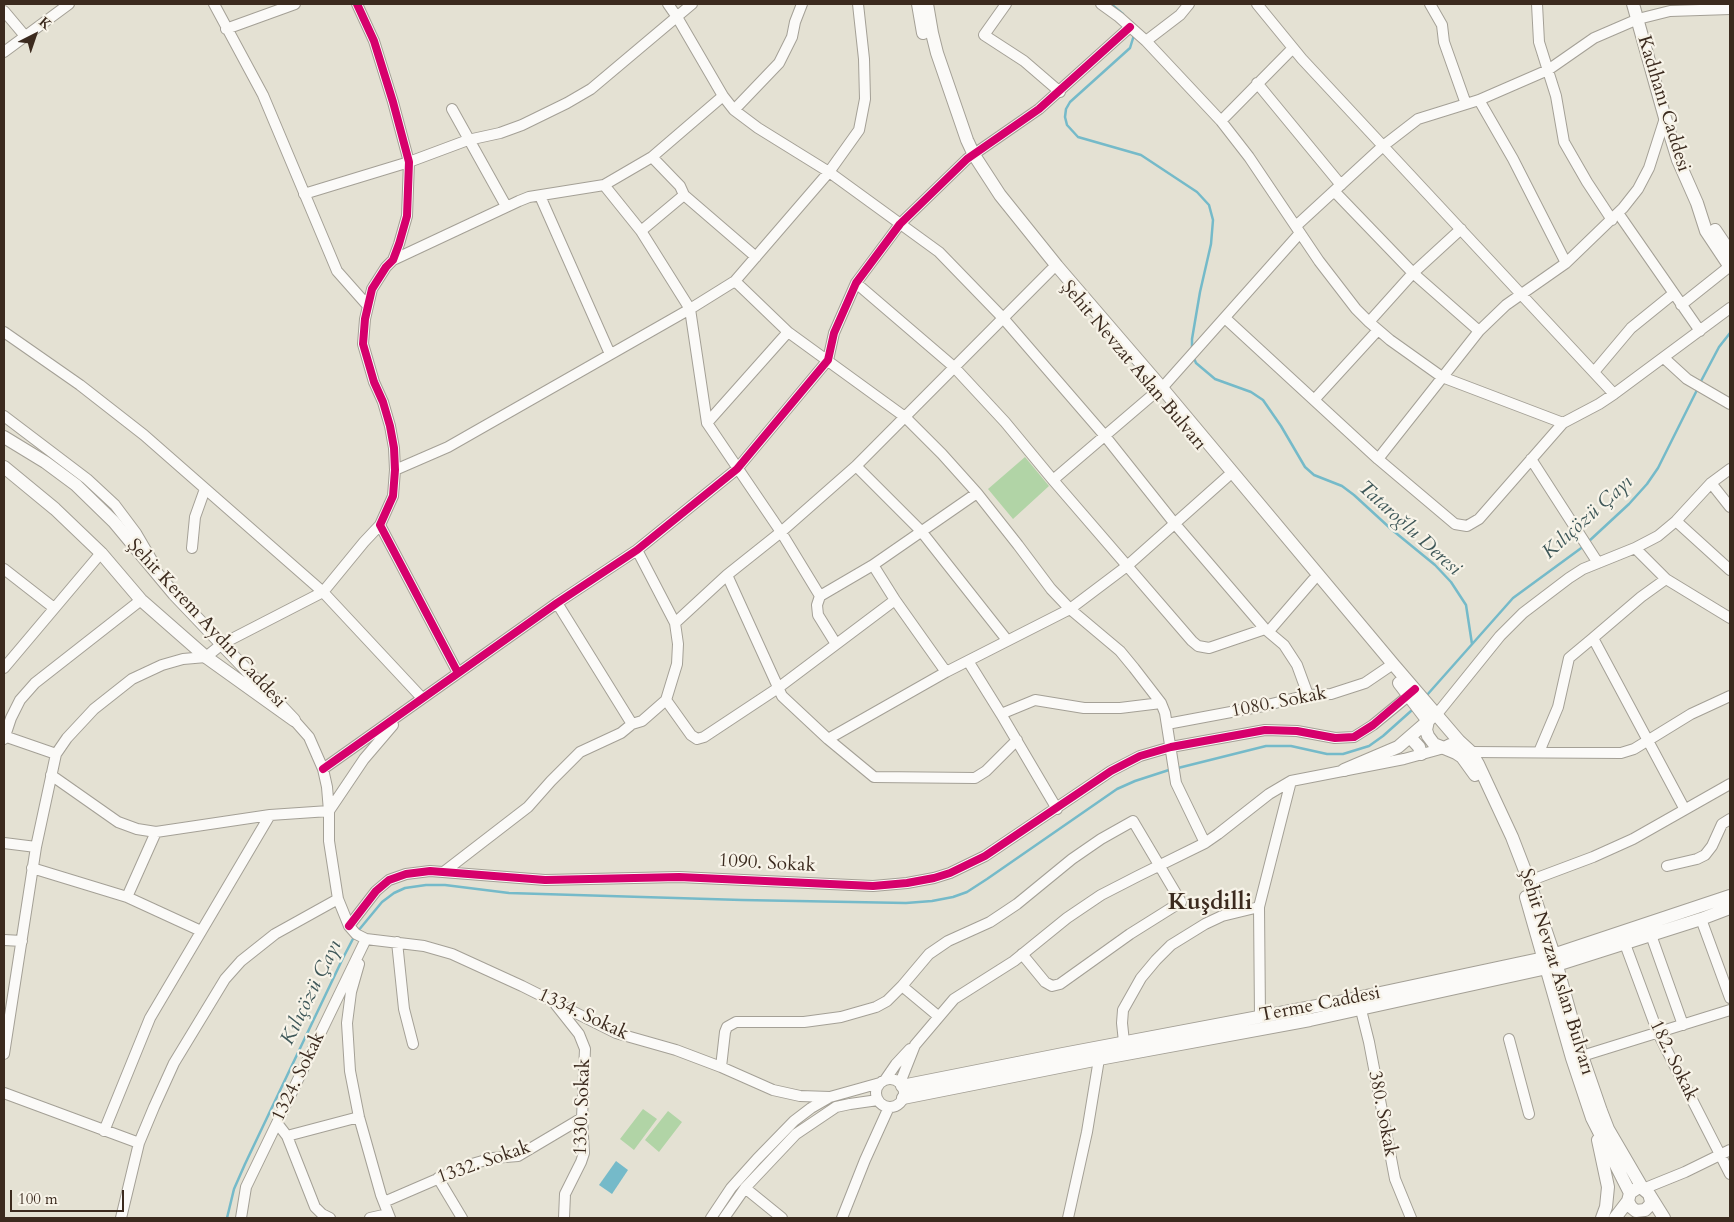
<!DOCTYPE html>
<html>
<head>
<meta charset="utf-8">
<style>
	body { margin:0 }
	#map { position:relative; width:1734px; height:1222px; overflow:hidden; background:#e4e1d3; font-family:Cardo,serif }
	canvas { display:block }
	.frame { position:absolute; inset:0; border:5px solid #3b2a1e; pointer-events:none }
	.north { position:absolute; left:10px; top:10px; width:50px; height:50px; -webkit-text-stroke:4px #f7f3e8; paint-order:stroke; rotate:41deg; font-size:14px; font-weight:700; line-height:20px; text-align:center; color:#3b2a1e }
	.north::after { content:''; display:block; margin:auto; width:18px; height:22px; background:#3b2a1e; clip-path:polygon(50% 0,100% 100%,50% 72%,0 100%) }
	.scale { position:absolute; left:10px; top:1190px; width:114px; height:22px; box-sizing:border-box; border:2px solid #3b2a1e; border-top:0; padding-left:6px; font-size:15px; line-height:18px; white-space:nowrap; color:#3b2a1e; -webkit-text-stroke:4px #f7f3e8; paint-order:stroke }
</style>
</head>
<body>
<div id="map">
<canvas width="1734" height="1222"></canvas>
<div class="frame"></div>
<div class="north">K</div>
<div class="scale">100 m</div>
</div>
<script>
const ctx = document.querySelector('canvas').getContext('2d');
ctx.lineJoin = 'round';
function fillPath(path, color) { ctx.fillStyle = color; ctx.fill(path, 'evenodd'); }
const shape = rows => new Path2D(rows.map(r => 'M' + r).join(''));
function stroke(path, color, width, dash) { ctx.strokeStyle = color; ctx.lineWidth = width; ctx.lineCap = dash ? 'butt' : 'round'; ctx.setLineDash(dash || []); ctx.stroke(path); }
function drawText(font, color, halo, rows, align = 'center') {
  ctx.font = font + ' Cardo,serif'; ctx.lineWidth = 4.5; ctx.setLineDash([]); ctx.textBaseline = 'middle'; ctx.strokeStyle = halo; ctx.fillStyle = color; for (const [text, x, y, turn = 0] of rows) {
    ctx.save(); ctx.translate(x, y); ctx.rotate((+turn || 0) * Math.PI / 180); ctx.textAlign = isNaN(turn) ? turn : align; if (halo) ctx.strokeText(text, 0, 0); ctx.fillText(text, 0, 0); ctx.restore();
  }
}
fillPath(shape([
	[1025,457,1049,486,1013,519,988,489],
	[643,1109,657,1119,634,1150,620,1139],
	[668,1111,682,1122,659,1152,645,1140]
]), '#b1d4a6');
fillPath(shape([
	[616,1161,628,1170,612,1194,599,1185]
]), '#75bac9');
stroke(shape([
	[1111,4,1123,14],
	[1134,35,1130,48,1070,102,1066,109,1065,117,1067,125,1078,137,1141,155,1197,192,1209,205,1213,220,1211,244,1200,292,1192,339,1192,349],
	[1193,356,1196,363,1215,379,1251,392,1263,400,1281,426,1305,467,1314,475,1342,486,1354,495,1391,529,1435,565,1451,582,1466,605,1472,644],
	[1700,383,1719,347,1730,333],
	[1588,542,1629,504,1647,484,1658,468,1698,388],
	[1427,695,1513,598,1584,546],
	[1178,768,1266,746,1291,746,1327,754,1343,754,1369,746,1383,736,1411,711],
	[358,931,382,902,394,893,405,888,426,885,445,885,509,893,742,900,906,903,932,901,953,897,967,892,987,879,1117,789,1135,781,1172,769],
	[227,1218,234,1189,245,1164,343,958,355,935]
]), '#75bac9', 2.5);
const minor = shape([
	[214,4,263,95,337,271,368,306],
	[357,4,374,41,393,102,409,162,407,216,399,244,393,260,386,267,372,289,365,319,363,344,374,382,383,402,390,426,394,448,395,470,393,496,380,525,458,673],
	[668,4,677,17,723,96,734,110,758,128,829,172,939,252,1003,318,1105,436,1175,524,1265,629,1284,645,1297,665,1308,695],
	[1006,4,984,35,1024,61,1060,92],
	[1101,4,1119,17,1146,41,1221,121,1249,157,1319,261,1356,309,1369,322,1390,340,1442,377,1563,423],
	[1257,4,1302,59,1614,394],
	[1430,4,1442,25,1444,42,1466,104],
	[1537,4,1539,42,1556,96,1564,142,1587,182,1612,220],
	[4,11,25,36],
	[226,29,295,4],
	[1146,41,1180,15,1189,4],
	[4,52,69,4],
	[1257,83,1341,185],
	[1479,100,1513,159,1566,263],
	[452,109,506,206],
	[734,110,779,63,792,37,795,22,802,4],
	[1221,121,1293,48],
	[652,157,680,186,684,195],
	[604,185,652,157,723,96],
	[1334,191,1413,273,1479,331],
	[304,194,409,162,468,140,500,133,522,125,567,103,591,89,692,4],
	[540,196,610,354],
	[1618,213,1700,331],
	[1296,226,1383,146,1418,119,1479,100,1548,70,1594,38,1638,19,1670,11,1730,9],
	[641,231,684,195,756,257],
	[393,260,519,201,529,197,604,185,641,231,690,309,707,423,781,532,820,596,817,605,818,615,836,644],
	[735,281,788,332,905,417,942,454,977,493,1018,545,1051,589,1070,609,1120,651,1134,668,1161,703,1165,713,1176,783,1205,843],
	[856,283,954,367,1005,422,1053,480,1192,641,1198,646,1209,648,1265,629],
	[1681,305,1730,266],
	[1225,318,1378,459,1455,524,1467,526,1479,519,1563,423,1599,404,1614,394,1730,308],
	[1369,322,1413,273,1461,229],
	[4,332,80,385,144,435,323,592,422,698],
	[1664,358,1687,379,1730,404],
	[1594,372,1631,328,1673,294],
	[1162,388,1300,233],
	[1314,400,1378,330],
	[4,416,87,479,115,505,136,533,153,562],
	[707,423,788,332],
	[1378,459,1479,331,1506,305,1566,263,1623,208,1638,189,1649,168,1665,118],
	[1531,459,1598,563],
	[856,466,921,531,1007,640],
	[395,470,448,447,690,309,735,281,829,172,859,130,865,99,864,59,858,4],
	[1053,480,1156,392],
	[1711,483,1730,507],
	[1676,521,1730,570],
	[192,548,195,517,205,489],
	[1635,548,1666,579,1730,618],
	[637,550,675,623,678,644,677,664,666,700,691,735,697,739,704,737,778,688,895,600],
	[873,565,895,600,946,672],
	[4,569,54,608],
	[727,575,782,696,828,739,874,777,975,778,986,771,1017,740],
	[1666,579,1641,597,1593,638,1684,808],
	[820,596,873,565,977,493],
	[557,603,632,724,642,721,666,700],
	[675,623,727,575,781,532,856,466,1051,270],
	[1269,631,1313,580],
	[968,661,1001,714,1057,809],
	[4,668,101,553],
	[1001,714,1035,700,1084,708,1120,708,1161,703],
	[1437,714,1500,636,1523,613,1569,578,1583,569,1635,548,1658,536,1676,521,1711,483,1730,469],
	[294,720,309,737,323,769,327,787,329,811,329,841,338,899,349,926,356,934,366,939,424,946,452,954,522,986,616,1033,676,1050,721,1067,773,1090,800,1096,830,1097],
	[1167,724,1263,706,1308,695,1331,694,1365,683,1393,664],
	[4,736,56,754],
	[4,739,11,718,20,700,35,683,141,600],
	[828,739,946,672,1070,609,1127,566,1227,477],
	[1471,752,1621,753,1634,749,1691,714,1730,696],
	[1539,752,1558,707,1569,658,1593,638],
	[323,769,557,603,637,550,737,469,828,360,834,333,856,283,900,224,967,159,1039,109,1130,27],
	[51,775,118,822,137,829,156,832,270,815,329,811,364,759,393,725],
	[4,843,36,847],
	[1667,866,1697,859,1705,855,1712,846,1722,824,1730,819],
	[32,868,127,897,201,931],
	[445,871,528,807,551,781,580,752,621,733,632,724],
	[1529,881,1593,857,1633,839,1730,784],
	[127,897,156,832],
	[1701,919,1730,998],
	[349,926,376,891,389,880,406,874,430,871,545,880,679,877,873,886,907,883,934,878,950,873,985,856,1111,771,1140,756,1171,747,1265,730,1297,731,1335,738,1354,737,1373,725,1413,692],
	[1651,935,1683,1025],
	[4,940,22,941],
	[397,942,404,1009,413,1044],
	[1625,944,1658,1033,1730,1174],
	[359,964,351,992,347,1023,350,1071,359,1117,381,1195,390,1218],
	[902,986,929,954,948,941,990,922,1017,904,1072,859,1101,839,1133,821,1181,902,1130,934,1060,984,1052,986,1045,982,1022,954],
	[556,1005,579,1034,585,1049,582,1118,584,1153,581,1162,565,1194,564,1218],
	[1361,1010,1369,1042,1395,1179,1411,1218],
	[1260,1017,1259,907,1291,781],
	[1509,1039,1529,1114],
	[1124,1042,1122,1023,1123,1010,1141,978,1156,960,1171,945,1205,924,1222,916,1259,907],
	[4,1054,36,847,56,754,67,738,94,709,132,679,162,665,183,659,206,657,222,644,323,592,364,542,380,525],
	[1582,1056,1730,1010],
	[721,1067,725,1032,727,1027,736,1022,804,1022,841,1017,876,1007,887,1001,902,986,938,1016],
	'876 1093a14 14 0 1 1 28 0a14 14 0 1 1-28 0Z',
	[885,1080,896,1064,910,1049],
	[900,1083,915,1045,954,999,1014,961,1067,918,1101,895,1138,876,1205,843,1218,834,1269,794,1291,781,1404,759,1444,748],
	[4,1093,139,1143],
	[277,1123,287,1136,315,1207,322,1214,330,1218],
	[104,1131,150,1018,270,815],
	[287,1136,359,1117],
	[438,1178,462,1218],
	[745,1188,782,1218],
	[1643,1189,1685,1172,1730,1150],
	[384,1202,472,1164,493,1158,518,1156,582,1118],
	[121,1218,139,1143,154,1107,174,1063,225,979,241,961,275,934,338,899],
	[241,1218,246,1187,366,939],
	[370,1218,388,1214],
	[711,1218,731,1188,757,1159,794,1121,811,1108,830,1097,880,1083],
	[724,1218,745,1188,796,1134,836,1107,850,1104,878,1100],
	[842,1218,865,1160,889,1107],
	[1068,1218,1087,1132,1099,1059]
]);
const major = shape([
	[918,4,923,33],
	[927,4,932,33,937,53,967,140,974,155,1000,195,1057,266,1162,388,1393,664,1459,741,1471,752,1478,764,1512,837,1529,881,1554,955,1582,1056,1601,1111,1608,1129,1643,1189,1649,1194,1664,1218],
	[1633,4,1665,118,1678,160,1697,203,1706,231,1730,267],
	[1715,230,1730,252],
	[4,437,45,462,76,485,114,522,174,594,294,720,206,657,141,600,101,553,55,509,4,467],
	[1431,718,1428,721,1426,730,1428,736,1434,744,1444,748,1450,745],
	[1410,737,1419,747,1421,754],
	[1444,748,1456,753,1462,757,1475,775],
	[1344,770,1398,747,1428,721,1399,683],
	[1526,897,1572,1058,1592,1118,1630,1193],
	[902,1086,1063,1054,1338,1002,1544,958,1730,896],
	[903,1098,1099,1059,1310,1020,1547,968,1701,919,1730,908],
	[1598,1140,1608,1187,1606,1207,1602,1218],
	[1636,1189,1630,1193,1628,1201,1631,1207,1636,1211,1645,1210,1650,1205,1651,1201,1649,1194],
	[1615,1218,1628,1201]
]);
stroke(minor, '#a4a096', 12);
stroke(major, '#a4a096', 14);
stroke(minor, '#fbfaf8', 10);
stroke(major, '#fbfaf8', 12);
stroke(shape([
	[357,4,374,41,393,102,409,162,407,216,399,244,393,260,386,267,372,289,365,319,363,344,374,382,383,402,390,426,394,448,395,470,393,496,380,525,458,673],
	[323,769,557,603,637,550,737,469,828,360,834,333,856,283,900,224,967,159,1039,109,1130,27],
	[349,926,376,891,389,880,406,874,430,871,545,880,679,877,873,886,907,883,934,878,950,873,985,856,1111,771,1140,756,1171,747,1265,730,1297,731,1335,738,1354,737,1373,725,1415,689]
]), '#d6006c', 8);
drawText('19px', '#3b2a1e', '#f7f3e8', [
	["Kadıhanı Caddesi",1663,104,73],
	["Şehit Nevzat Aslan Bulvarı",1133,366,50],
	["Şehit Kerem Aydın Caddesi",206,624,47],
	["1080. Sokak",1279,703,-11],
	["1090. Sokak",767,864,3],
	["Şehit Nevzat Aslan Bulvarı",1556,972,73],
	["Terme Caddesi",1320,1005,-11],
	["1334. Sokak",583,1015,25],
	["182. Sokak",1673,1061,64],
	["1324. Sokak",299,1077,-64],
	["1330. Sokak",583,1107,-88],
	["380. Sokak",1382,1114,79],
	["1332. Sokak",484,1163,-19]
]);
drawText('italic 20px', '#3e5758', '#f7f3e8', [
	["Kılıçözü Çayı",1588,518,-42],
	["Tataroğlu Deresi",1409,529,42],
	["Kılıçözü Çayı",312,993,-64]
]);
drawText('bold 24px', '#3b2a1e', '#f7f3e8', [
	["Kuşdilli",1210,903]
]);
</script>
</body>
</html>
